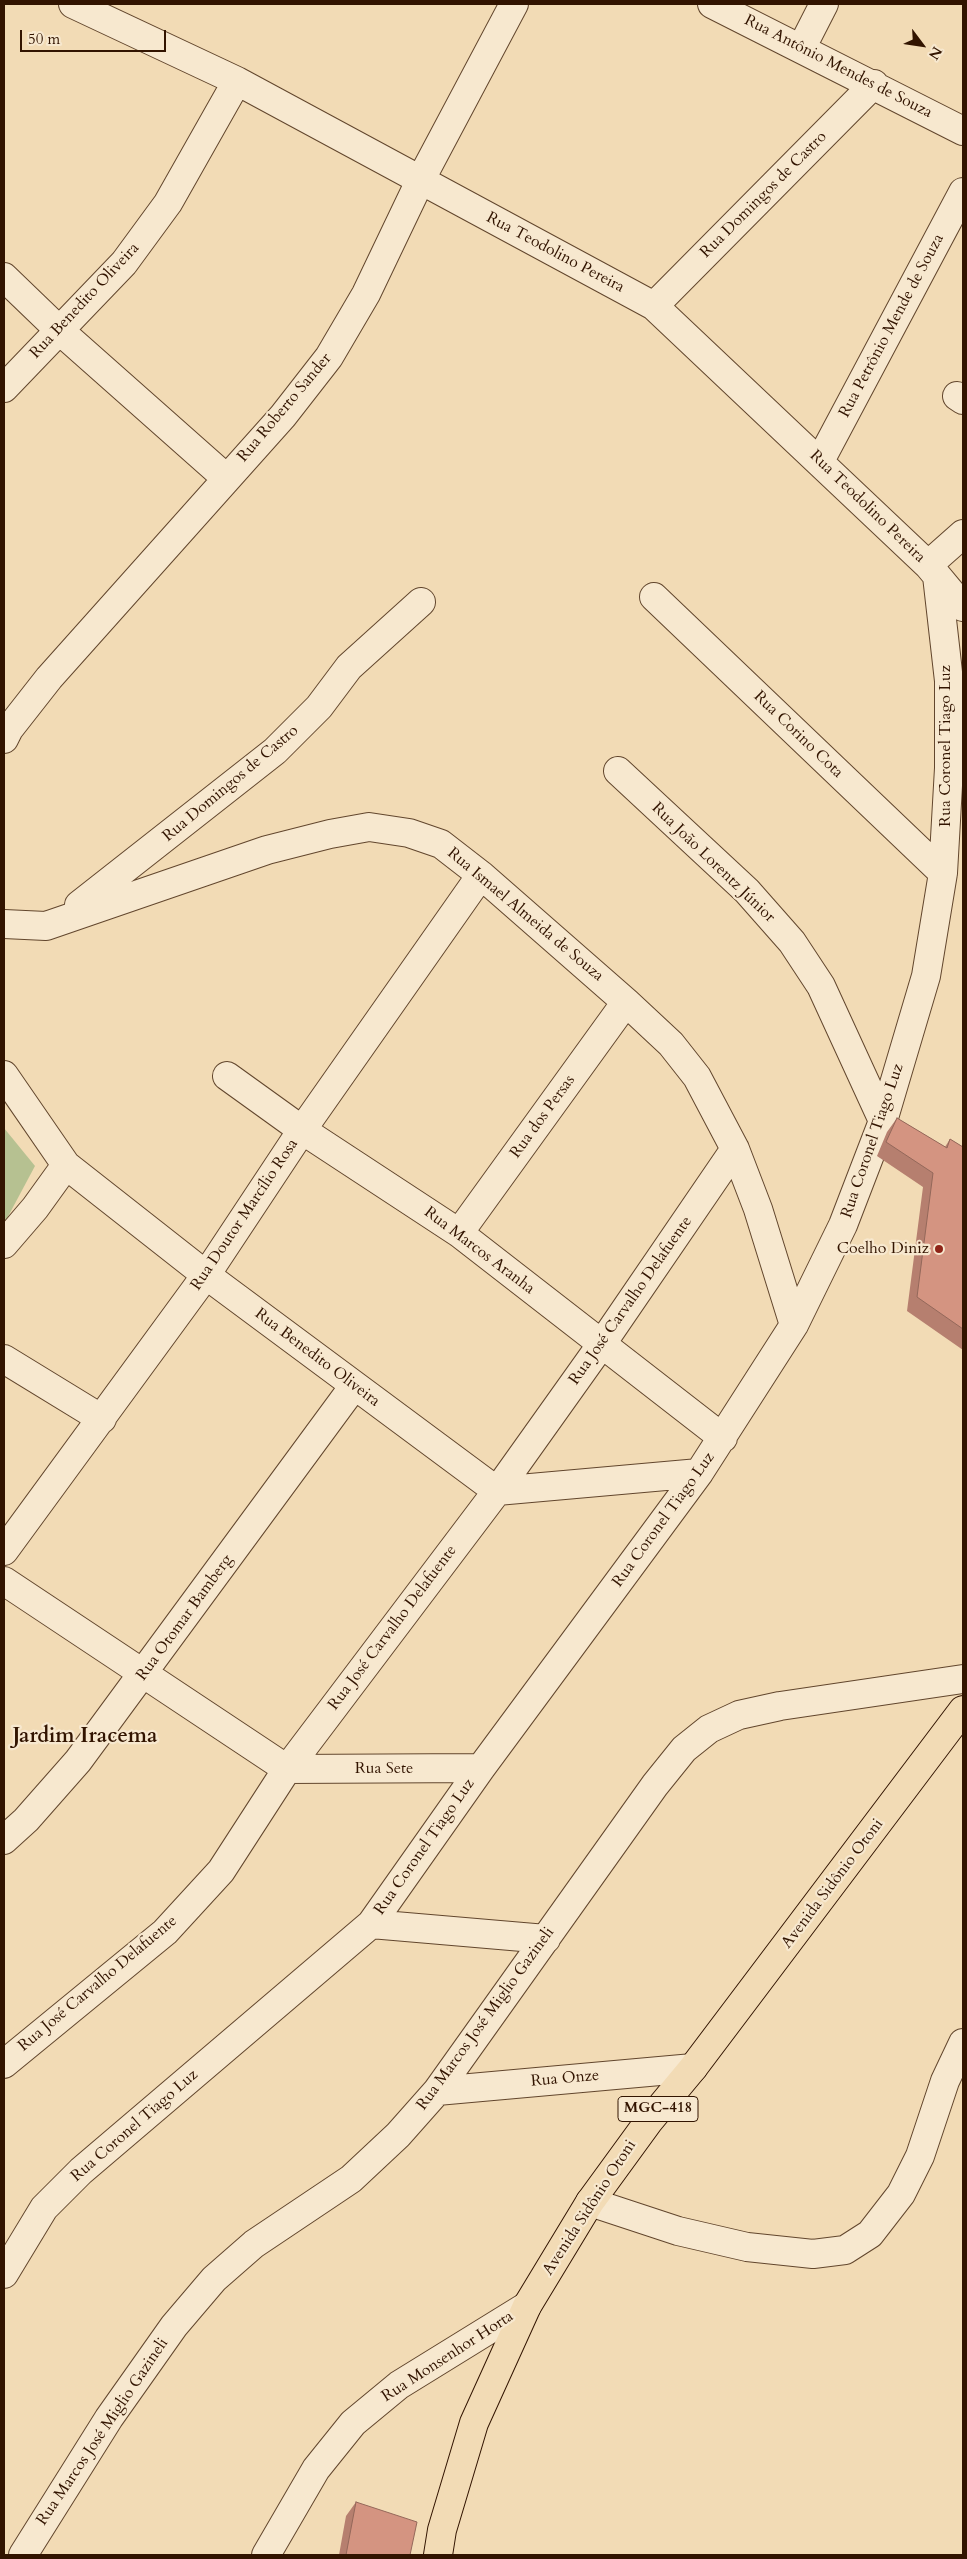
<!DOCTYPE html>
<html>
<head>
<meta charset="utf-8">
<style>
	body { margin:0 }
	#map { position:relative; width:967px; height:2559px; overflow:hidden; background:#f2dbb5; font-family:Cardo,serif }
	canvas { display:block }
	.frame { position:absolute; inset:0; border:5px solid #321400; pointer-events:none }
	.north { position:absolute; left:897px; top:20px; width:50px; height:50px; -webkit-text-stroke:4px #f7e8cf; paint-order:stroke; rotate:121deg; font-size:14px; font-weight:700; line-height:20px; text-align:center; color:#321400 }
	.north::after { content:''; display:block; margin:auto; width:18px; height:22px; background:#321400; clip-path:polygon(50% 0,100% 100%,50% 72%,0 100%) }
	.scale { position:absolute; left:20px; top:30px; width:146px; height:22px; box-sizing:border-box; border:2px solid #321400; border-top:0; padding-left:6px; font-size:15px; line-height:18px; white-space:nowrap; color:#321400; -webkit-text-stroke:4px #f7e8cf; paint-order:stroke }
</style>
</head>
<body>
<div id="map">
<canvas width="967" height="2559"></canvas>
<div class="frame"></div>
<div class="north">N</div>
<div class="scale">50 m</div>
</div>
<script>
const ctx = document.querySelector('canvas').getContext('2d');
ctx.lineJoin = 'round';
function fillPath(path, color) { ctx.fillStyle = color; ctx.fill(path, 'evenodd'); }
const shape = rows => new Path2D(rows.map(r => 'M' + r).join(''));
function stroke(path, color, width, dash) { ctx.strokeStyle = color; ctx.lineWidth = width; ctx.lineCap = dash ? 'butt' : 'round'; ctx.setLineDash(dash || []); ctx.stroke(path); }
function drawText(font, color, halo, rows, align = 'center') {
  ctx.font = font + ' Cardo,serif'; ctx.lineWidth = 4.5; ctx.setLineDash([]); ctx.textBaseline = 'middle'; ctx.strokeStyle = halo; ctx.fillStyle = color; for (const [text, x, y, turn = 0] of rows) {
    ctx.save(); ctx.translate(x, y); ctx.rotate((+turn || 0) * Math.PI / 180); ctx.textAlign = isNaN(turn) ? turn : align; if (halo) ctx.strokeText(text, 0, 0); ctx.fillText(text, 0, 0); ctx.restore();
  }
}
fillPath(shape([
	[4,1128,35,1166,4,1224]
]), '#b6c191');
const minor = shape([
	[73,4,237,81,654,306,928,565,963,607],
	[712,4,963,131],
	[801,49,824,4],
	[4,277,59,330,226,478],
	[654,306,874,84],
	[4,388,124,263,168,203,237,81],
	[957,396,963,400],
	[820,461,963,192],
	[928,565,963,534],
	[654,597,943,873],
	[4,739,9,729,49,678,283,416,329,357,366,294,420,181,514,4],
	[618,771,747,891,792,942,821,986,883,1121],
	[79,905,275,751,319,707,349,667,421,602],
	[4,924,46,926,267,850,330,834,369,827,409,833,441,844,481,875,626,1002,671,1044,697,1077,735,1149,758,1209,794,1325],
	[4,1075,66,1165,206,1275,497,1491,699,1473],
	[227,1076,302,1130,459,1233,723,1438],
	[459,1233,626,1002],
	[4,1244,35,1208,66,1165],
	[4,1359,102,1419],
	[4,1551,206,1275,302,1130,481,875],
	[4,1581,287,1769,481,1768],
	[4,1840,26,1820,78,1761,354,1386],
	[371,1924,546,1939],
	[4,2064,165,1932,221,1871,287,1769,497,1491,601,1345,735,1149],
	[437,2091,693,2068],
	[590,2202,678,2231,747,2247,813,2254,845,2250,870,2234,901,2194,920,2156,945,2081,963,2043],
	[4,2274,44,2208,81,2171,371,1924,481,1768,699,1473,794,1325,843,1225,883,1121,926,976,943,873,949,768,949,681,937,576],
	[23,2555,109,2418,174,2326,214,2279,254,2244,351,2179,398,2135,437,2091,655,1785,684,1749,709,1729,739,1715,780,1706,963,1679],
	[266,2555,316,2469,353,2423,399,2385,527,2306]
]);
const major = shape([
	[438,2555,442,2530,474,2423,527,2306,590,2202,649,2121,693,2068,963,1710]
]);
stroke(minor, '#62462d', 30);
stroke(major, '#321400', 30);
stroke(minor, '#f7e8cf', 28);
stroke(major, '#f2dbb5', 28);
fillPath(shape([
	[897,1118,945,1147,950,1139,963,1147,963,1350,907,1311,923,1187,877,1156,887,1132],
	[356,2502,410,2555,339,2555,346,2516]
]), '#b67f6f');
const building = shape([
	[897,1118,947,1148,950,1139,963,1147,963,1329,917,1297,933,1173,886,1142,897,1118],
	[356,2502,417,2522,410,2555,346,2555,356,2502]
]);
fillPath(building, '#d49481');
stroke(building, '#94685a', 1);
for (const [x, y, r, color] of [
	[939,1249,5,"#8f2418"]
]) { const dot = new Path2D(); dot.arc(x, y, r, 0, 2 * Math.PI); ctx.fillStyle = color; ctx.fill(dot); stroke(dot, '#f7e8cf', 2); }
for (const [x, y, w] of [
	[658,2109,80]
]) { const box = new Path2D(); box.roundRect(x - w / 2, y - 12.5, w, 25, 4); ctx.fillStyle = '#f7e8cf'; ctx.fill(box); stroke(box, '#321400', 1); }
drawText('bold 15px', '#321400', null, [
	["MGC-418",658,2109]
]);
drawText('16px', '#321400', '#f7e8cf', [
	["Rua Antônio Mendes de Souza",838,67,27],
	["Rua Domingos de Castro",764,195,-45],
	["Rua Teodolino Pereira",555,253,28],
	["Rua Benedito Oliveira",85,301,-47],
	["Rua Petrônio Mende de Souza",892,326,-62],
	["Rua Roberto Sander",285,408,-50],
	["Rua Teodolino Pereira",867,507,44],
	["Rua Corino Cota",798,735,44],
	["Rua Coronel Tiago Luz",946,746,-90],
	["Rua Domingos de Castro",231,784,-40],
	["Rua João Lorentz Júnior",713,863,44],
	["Rua Ismael Almeida de Souza",525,915,40],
	["Rua dos Persas",543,1117,-54],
	["Rua Coronel Tiago Luz",873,1141,-71],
	["Rua Doutor Marcílio Rosa",245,1215,-56],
	["Rua Marcos Aranha",479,1251,37],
	["Rua José Carvalho Delafuente",631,1301,-55],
	["Rua Benedito Oliveira",317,1358,37],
	["Rua Coronel Tiago Luz",664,1520,-54],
	["Rua Otomar Bamberg",185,1618,-54],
	["Rua José Carvalho Delafuente",393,1628,-53],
	["Rua Sete",384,1769],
	["Rua Coronel Tiago Luz",425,1847,-55],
	["Avenida Sidônio Otoni",833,1884,-53],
	["Rua José Carvalho Delafuente",98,1984,-40],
	["Rua Marcos José Miglio Gazineli",486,2019,-54],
	["Rua Onze",565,2079,-5],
	["Rua Coronel Tiago Luz",135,2126,-41],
	["Avenida Sidônio Otoni",590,2208,-57],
	["Rua Monsenhor Horta",448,2357,-33],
	["Rua Marcos José Miglio Gazineli",103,2432,-56]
]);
drawText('16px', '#321400', '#f7e8cf', [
	["Coelho Diniz",929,1249]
], 'right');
drawText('bold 21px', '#321400', '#f7e8cf', [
	["Jardim Iracema",85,1737]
]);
</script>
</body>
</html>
